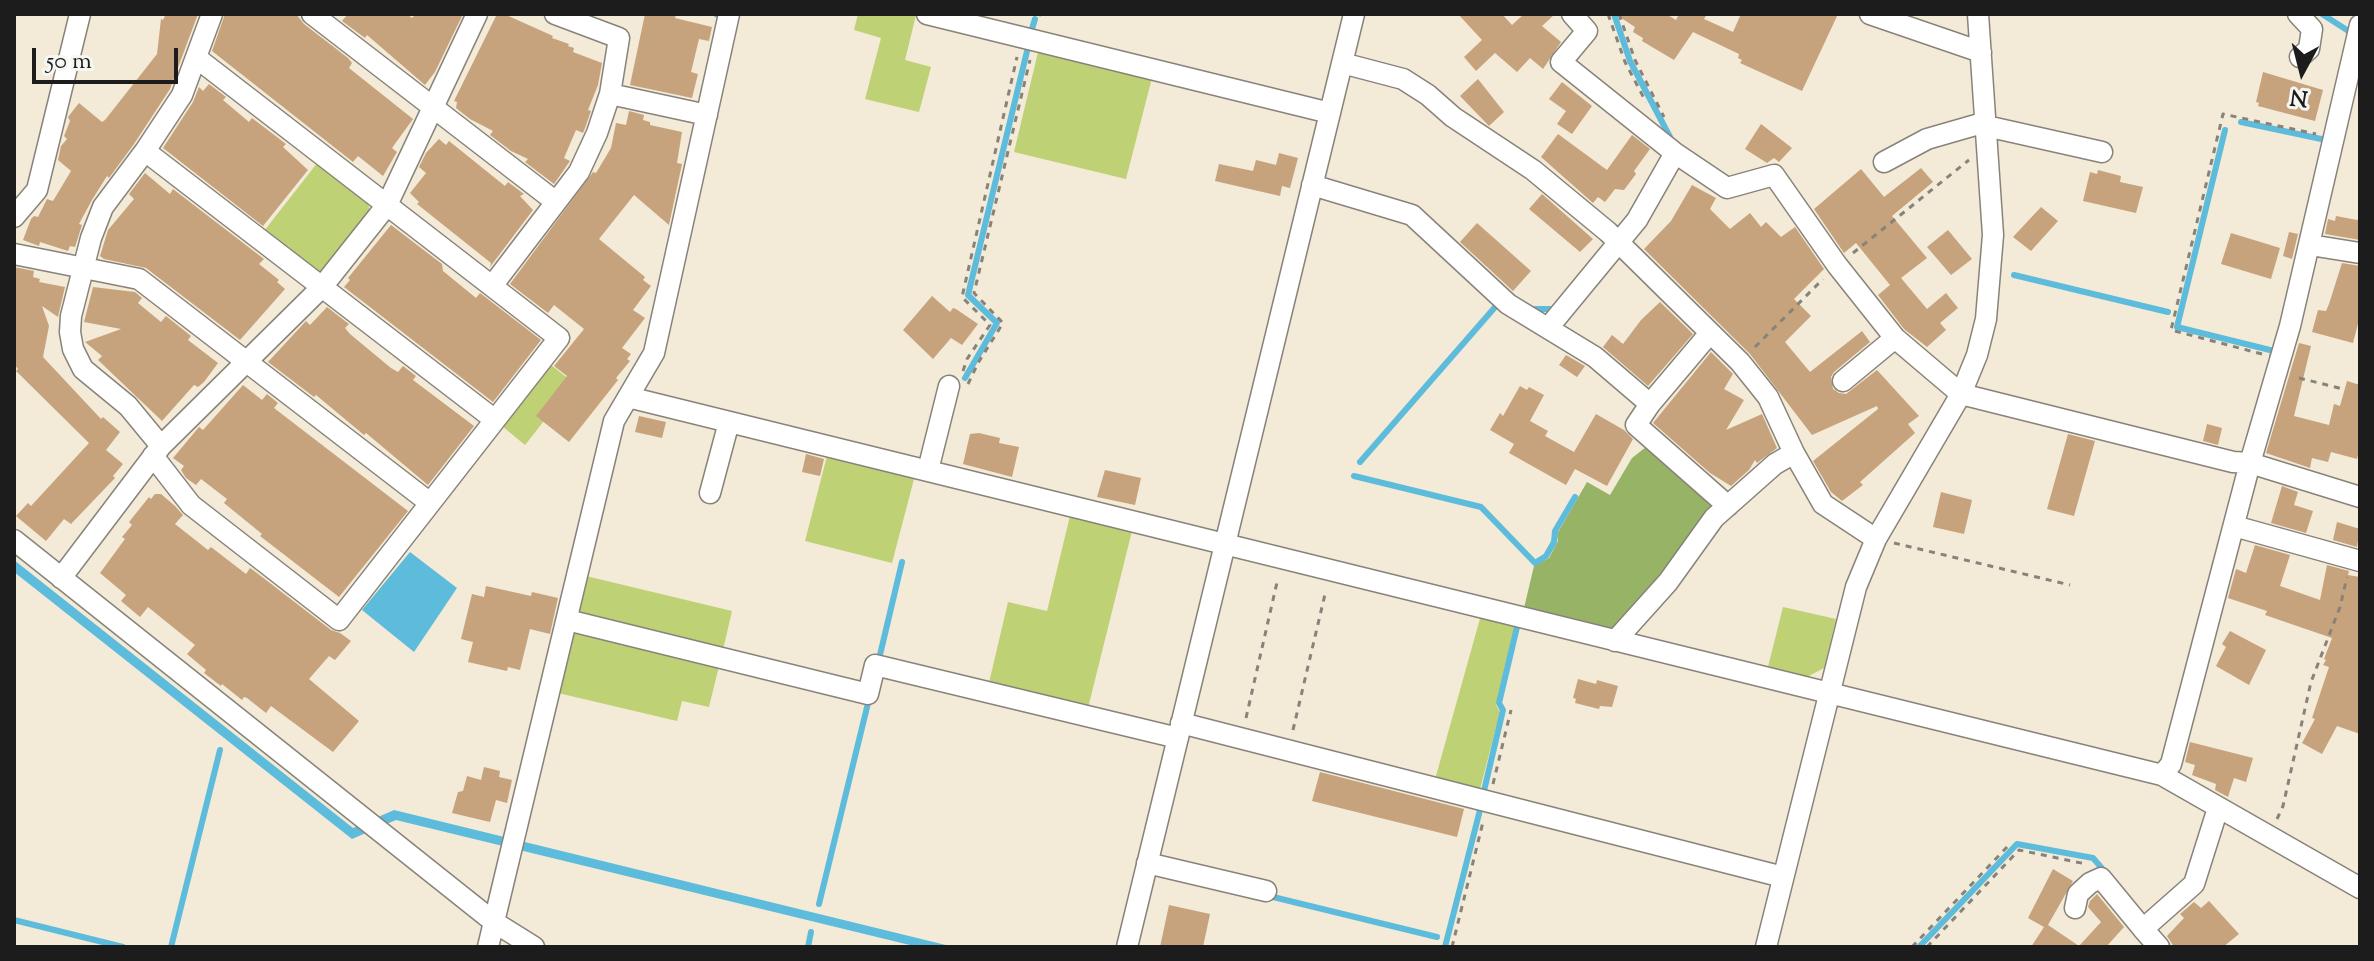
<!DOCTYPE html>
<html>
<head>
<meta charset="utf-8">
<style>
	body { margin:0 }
	#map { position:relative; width:2374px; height:961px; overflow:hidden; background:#f3ead7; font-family:"Sorts Mill Goudy",serif }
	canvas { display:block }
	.frame { position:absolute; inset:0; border:16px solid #1c1c1c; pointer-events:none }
	.north { position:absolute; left:2262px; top:32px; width:80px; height:80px; -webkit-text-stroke:6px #f6f6f2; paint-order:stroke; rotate:187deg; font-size:22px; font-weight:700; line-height:32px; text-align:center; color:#1c1c1c }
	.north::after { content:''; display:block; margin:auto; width:28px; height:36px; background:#1c1c1c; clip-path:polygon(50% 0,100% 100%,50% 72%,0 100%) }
	.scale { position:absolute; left:32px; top:48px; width:146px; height:36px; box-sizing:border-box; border:4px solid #1c1c1c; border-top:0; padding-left:10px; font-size:24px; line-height:28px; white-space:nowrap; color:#1c1c1c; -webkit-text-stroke:6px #f6f6f2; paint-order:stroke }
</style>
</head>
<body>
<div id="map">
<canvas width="2374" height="961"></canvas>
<div class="frame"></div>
<div class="north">N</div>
<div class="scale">50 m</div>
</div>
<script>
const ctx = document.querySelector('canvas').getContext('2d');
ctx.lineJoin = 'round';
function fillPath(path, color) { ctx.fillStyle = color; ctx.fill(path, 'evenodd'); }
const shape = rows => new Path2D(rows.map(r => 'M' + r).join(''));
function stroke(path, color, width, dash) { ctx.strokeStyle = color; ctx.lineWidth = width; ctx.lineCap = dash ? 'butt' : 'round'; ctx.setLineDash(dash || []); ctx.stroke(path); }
fillPath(shape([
	[858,14,916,15,905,60,931,67,919,112,865,99,881,38,854,30],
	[1040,44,1153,74,1126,179,1014,152],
	[318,162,368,202,370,213,327,270,317,272,264,231],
	[551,365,574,383,525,445,502,426],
	[827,456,914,479,892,563,805,541],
	[1070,516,1132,531,1087,712,988,687,1008,602,1047,611],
	[586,576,732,611,722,654,577,614],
	[1783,607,1836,619,1824,668,1807,677,1768,667],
	[1481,615,1515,624,1496,705,1500,712,1479,793,1434,783],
	[573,630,720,662,709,707,682,701,677,721,558,693]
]), '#bfd175');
fillPath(shape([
	[1646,447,1652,447,1717,508,1618,629,1609,629,1524,608,1534,566,1549,558,1558,541,1557,534,1587,482,1610,495,1632,458]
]), '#97b366');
fillPath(shape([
	[410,552,457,588,414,652,362,610],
	[14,560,353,828,394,810,954,947,918,947,396,820,352,839,14,572]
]), '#5dbcdb');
stroke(shape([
	[716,14,718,15],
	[1614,14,1630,61,1670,137],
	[2322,14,2350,32,2349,36],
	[1031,32,1035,19],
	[2241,122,2326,140],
	[2225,130,2177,327,2274,351,2272,356],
	[2014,275,2168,312],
	[1531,309,1555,309],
	[965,378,997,323,968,295,1029,43],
	[1360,462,1496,306,1501,306],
	[1354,476,1481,507,1535,563,1546,556,1554,542,1555,531,1575,497],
	[879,659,902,562],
	[1483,795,1503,710,1499,703,1517,627],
	[1269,896,1437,937],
	[819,904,869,699],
	[14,920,123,947],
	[171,947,220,750],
	[808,947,811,932],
	[1445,947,1481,806],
	[1919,947,2017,844,2093,858,2106,873]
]), '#5dbcdb', 6);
fillPath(shape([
	[166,14,198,14,170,89,134,144,109,178,107,176,92,200,79,224,82,225,75,247,70,246,68,251,40,242,39,246,23,240,31,219,34,216,38,217,47,199,53,201,71,171,58,160,61,146,67,139,64,136,70,121,68,117,79,103,102,122,105,120,157,54,161,19,163,20],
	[225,14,296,14,304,24,348,58,352,63,349,68,413,119,392,148,397,152,383,176,358,156,353,162,212,51],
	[348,14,407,14,412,18,416,14,463,14,435,72,425,85,367,35,365,38,342,21],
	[497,14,504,14,553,36,552,38,569,44,568,46,574,48,573,52,602,63,598,85,588,110,591,111,585,128,583,133,576,130,564,158,570,161,554,184,525,162,528,159,511,151,490,135,493,131,470,119,456,108,457,102,454,101],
	[645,14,676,14,675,18,712,27,709,41,699,39,691,72,698,74,692,98,630,85],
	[1458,14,1502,14,1512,25,1524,14,1555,14,1542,26,1561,42,1543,69,1530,58,1517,72,1495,53,1476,71,1464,57,1482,40],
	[1615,14,1666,14,1676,20,1679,14,1707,14,1704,19,1733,32,1741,14,1838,14,1802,91,1740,63,1742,60,1738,58,1739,54,1693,32,1674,60,1642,41,1643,38,1633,32,1635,27],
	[2263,72,2323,90,2315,121,2258,106,2259,103,2256,102],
	[1478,79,1504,112,1489,126,1460,96],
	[1562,82,1592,106,1572,134,1557,124,1566,111,1549,99],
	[209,84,226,97,223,100,249,122,252,118,286,144,283,147,308,170,263,226,163,148,193,102,199,87,203,91],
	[629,111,644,115,643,120,650,122,650,125,682,132,677,163,682,164,669,225,634,195,599,239,645,277,643,280,651,286,633,310,645,318,622,348,631,354,627,359,630,361,616,378,618,380,569,442,536,416,567,376,554,366,584,329,554,305,548,313,510,284,593,172,596,173,611,148,616,123,626,125],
	[1761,124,1792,148,1779,162,1774,158,1767,163,1745,149],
	[1558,134,1607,170,1632,135,1650,149,1634,171,1636,174,1624,190,1615,189,1605,202,1598,197,1593,203,1541,157],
	[439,139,446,145,449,141,505,186,508,182,524,194,520,196,533,210,490,267,491,263,417,204,419,202,410,193,426,173,419,167,426,153],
	[1279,153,1298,158,1290,188,1282,186,1280,196,1215,181,1219,164,1253,171,1256,160,1276,165],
	[1921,168,1933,182,1892,216,1927,258,1901,278,1927,309,1946,293,1958,308,1940,323,1946,330,1927,347,1904,329,1878,295,1890,285,1856,243,1844,253,1814,209,1861,169,1884,197],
	[2098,170,2121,176,2120,182,2143,187,2136,213,2083,201,2090,172,2097,174],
	[145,173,170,194,173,189,264,259,259,264,279,280,277,282,285,289,240,340,146,268,104,259,100,256,108,230,134,199,129,194],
	[1692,185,1716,198,1710,209,1730,229,1750,213,1761,227,1766,222,1781,237,1795,227,1824,269,1794,299,1811,316,1785,342,1810,372,1862,331,1870,342,1834,372,1831,377,1833,389,1839,393,1846,394,1877,370,1919,416,1908,424,1915,433,1860,482,1863,485,1842,501,1831,492,1813,461,1878,409,1877,406,1812,435,1750,354,1644,249,1671,221],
	[1542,194,1593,239,1580,252,1529,209],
	[2041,207,2058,221,2031,251,2013,237],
	[2336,216,2357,220,2360,218,2360,240,2325,234,2328,219,2335,221],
	[1477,223,1531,271,1513,291,1460,242],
	[391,225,442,264,443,271,476,298,480,293,541,340,493,402,344,287,350,280,348,278],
	[1948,230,1972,259,1951,275,1927,247],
	[2289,232,2298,234,2292,259,2283,256],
	[2231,233,2280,248,2271,279,2221,264],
	[2342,263,2360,266,2360,316,2353,343,2312,332,2318,310,2326,311,2329,304],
	[14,267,34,271,33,277,40,279,39,282,65,287,58,317,42,306,49,326,43,357,101,419,103,417,120,432,106,450,123,464,113,476,115,478,71,524,64,519,46,541,16,516,28,503,31,506,89,443,16,371,18,369,14,364],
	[93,287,135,292,142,298,138,303,161,322,166,316,191,336,188,340,218,363,204,382,198,387,194,385,162,421,98,360,102,356,85,342,121,329,84,322],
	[932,296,950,312,953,308,956,309,978,324,962,345,951,338,933,359,903,330],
	[1660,302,1693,334,1648,386,1603,347,1612,335,1623,344,1641,320],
	[327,307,349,324,345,328,350,334,391,368,398,372,403,366,416,376,413,380,474,426,428,485,366,433,364,435,316,395,314,397,268,362,306,321,310,325],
	[2299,343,2311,346,2294,416,2329,425,2334,404,2340,406,2347,381,2360,385,2360,447,2357,459,2331,452,2328,462,2312,458,2310,468,2266,453],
	[1711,352,1733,374,1724,389,1744,400,1726,430,1762,414,1777,448,1757,463,1755,460,1749,470,1731,486,1710,473,1653,423],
	[1566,355,1585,366,1577,377,1559,365],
	[243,385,262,400,267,394,278,403,274,408,408,511,339,597,260,536,262,534,224,503,227,499,201,479,196,485,186,478,181,470,184,466,173,458,199,427,203,430],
	[1520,386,1527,390,1529,387,1544,395,1530,421,1548,431,1545,436,1574,452,1596,414,1624,430,1633,439,1607,486,1575,469,1566,485,1509,453,1514,444,1490,430,1500,413,1503,416],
	[639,416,666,422,662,438,635,432],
	[2207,424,2222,428,2218,445,2203,441],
	[979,433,1000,438,999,443,1019,447,1012,477,963,464,970,434],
	[2068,434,2095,441,2074,516,2047,509],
	[806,454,824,459,820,476,802,472],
	[1105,470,1141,478,1135,505,1097,497],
	[2282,486,2298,492,2294,505,2313,511,2306,533,2271,523],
	[1941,492,1972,500,1964,534,1933,527],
	[155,494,161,494,175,506,183,515,175,524,208,550,211,547,246,574,250,568,253,570,331,630,340,633,351,641,335,660,329,656,309,679,359,721,333,752,271,706,266,713,247,698,244,697,242,700,222,684,221,686,204,673,206,670,187,654,195,645,148,607,140,617,121,601,126,595,100,573,125,539,122,537,132,525,129,522,149,497,151,499],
	[2337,522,2360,529,2357,547,2333,540],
	[2255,545,2290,555,2280,586,2320,600,2327,565,2349,571,2348,575,2360,577,2360,734,2337,726,2322,754,2302,743,2315,719,2312,718,2329,667,2323,665,2326,660,2324,659,2332,638,2265,615,2267,611,2228,598,2236,569,2246,573],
	[486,586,531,596,532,592,558,598,550,634,530,629,520,670,508,667,507,671,468,662,473,642,461,639,472,594,484,597],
	[2230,631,2266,650,2249,685,2216,666,2226,647,2222,644],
	[1578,679,1596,684,1597,680,1618,686,1612,707,1600,706,1599,709,1575,703,1576,699,1573,698],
	[2190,742,2253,758,2246,782,2234,778,2228,797,2215,790,2216,784,2192,775,2195,765,2185,762],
	[484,767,500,771,499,777,512,780,507,803,496,800,490,822,452,813,458,792,463,791,467,776,481,780],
	[1320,772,1464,809,1457,837,1312,801],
	[2053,869,2073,881,2048,925,2079,946,2101,922,2088,907,2090,901,2097,894,2124,927,2106,947,2031,947,2044,927,2028,918],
	[2209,901,2239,934,2223,947,2174,947,2167,936,2184,918,2180,914,2194,902,2201,908],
	[1169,905,1210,914,1203,947,1160,947]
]), '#c6a37c');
const minor = shape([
	[312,14,556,202],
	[927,14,1330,113],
	[1572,14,1587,31,1561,62,1675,153,1727,188,1774,175,1837,265,1895,338,1961,394,2233,462,2250,463,2360,497],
	[1870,14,1981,52],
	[2298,14,2312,29,2309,49,2300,57],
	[1342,63,1403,79,1428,95,1453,117,1533,170,1608,232,1740,362,1768,397,1794,453,1823,504,1876,539],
	[610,94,707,115],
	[1986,126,2102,152],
	[145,151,495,420],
	[1884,162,1927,139,1986,122],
	[1312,185,1412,215,1508,304,1595,357,1650,404],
	[14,217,37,190,80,14],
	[2310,245,2360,253],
	[14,254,139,279,430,503],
	[492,286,579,172,597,133,610,94,619,38,555,14],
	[1548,328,1637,220,1675,153],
	[1710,333,1650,404,1636,425,1728,506],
	[1843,381,1895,338],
	[628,397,2162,775,2360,888],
	[161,446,128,406,83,369,73,349,70,332,71,316,91,238,103,207,145,151,182,95,212,14],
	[153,456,191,505,339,620,559,338,198,59],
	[928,470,949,386],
	[710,493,729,422],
	[2234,526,2360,561],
	[14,540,494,922,534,947],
	[61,578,161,446,322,287,387,205,477,14],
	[567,620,868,694,875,665,1178,738],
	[1615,641,1668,582,1714,518,1775,464,1794,453],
	[1181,723,1783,877],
	[2162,775,2171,764,2250,463,2290,326,2360,25],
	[1147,863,1266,891],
	[2075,908,2078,894,2090,883,2101,878,2143,929],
	[488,947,614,421,654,353,729,14],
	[1127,947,1354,14],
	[1766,947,1856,587,1876,539,1961,394,1977,355,1986,319,1993,235,1978,14],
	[2159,947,2143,929,2194,884,2218,808]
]);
stroke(minor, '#88837a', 23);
stroke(shape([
	[1037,14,1041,15],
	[1608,14,1625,62,1646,102],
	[1619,14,1635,60,1664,117],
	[1853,253,1969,160],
	[1755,347,1823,279],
	[2262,354,2171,330,2223,114,2316,134],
	[963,371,967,359,990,325,962,297,1017,57],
	[2299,378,2343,389],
	[968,384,978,363,1003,323,974,293,1030,60],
	[1894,543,2070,585],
	[1246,718,1278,578],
	[1293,730,1326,590],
	[1493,784,1511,710],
	[2277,819,2283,806,2311,682,2340,607,2347,577],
	[1452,947,1483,822],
	[1912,947,2008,846],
	[1927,947,2019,850,2086,864]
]), '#88837a', 3, [6, 6]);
stroke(minor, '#fff', 20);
</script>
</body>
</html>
